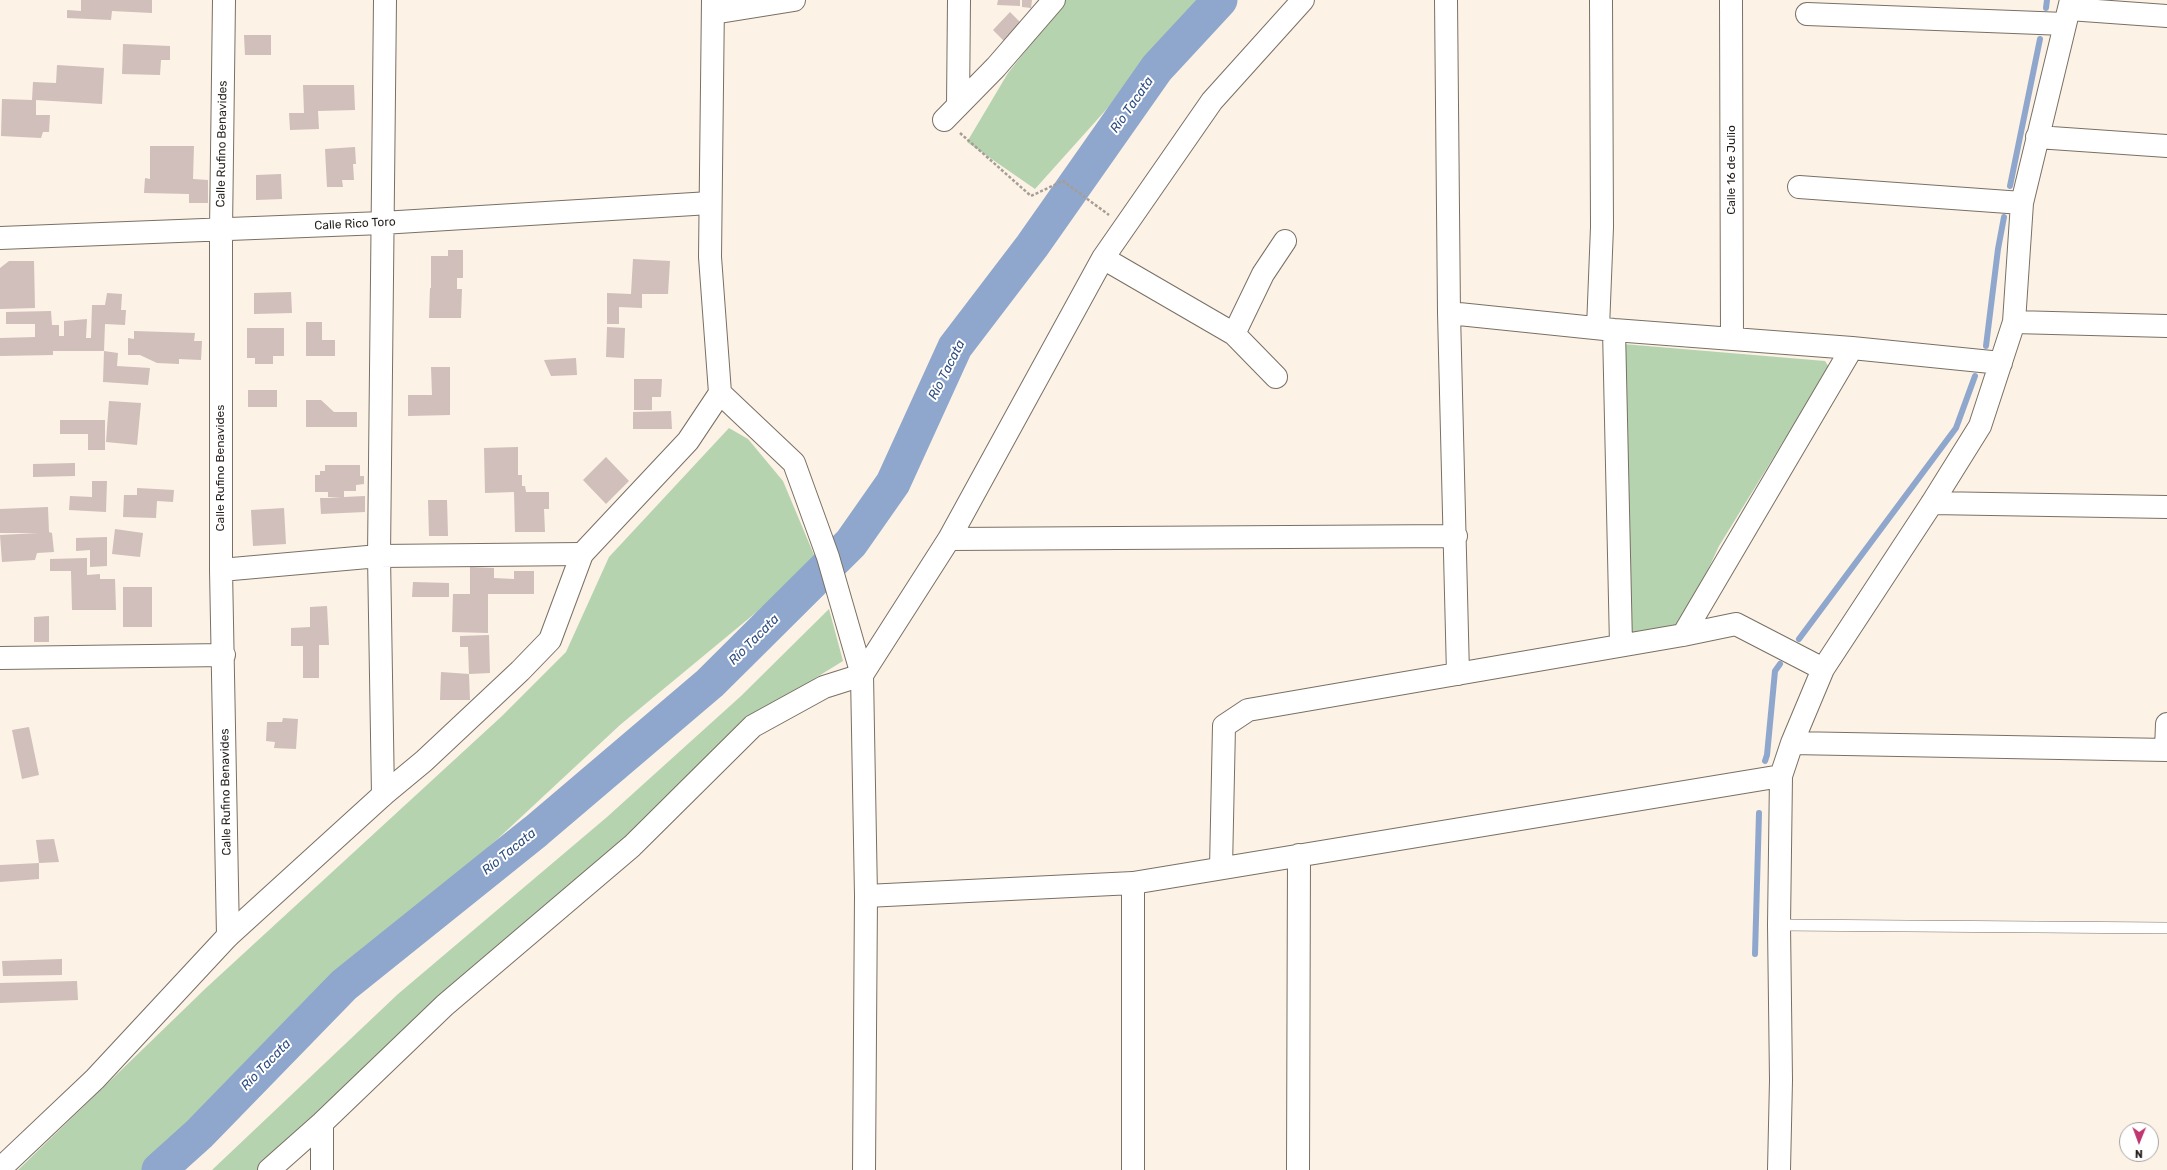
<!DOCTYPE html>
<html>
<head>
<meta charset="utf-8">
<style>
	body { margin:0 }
	#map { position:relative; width:2167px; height:1170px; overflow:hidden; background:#fcf2e5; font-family:Rubik,sans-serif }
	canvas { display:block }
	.north { position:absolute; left:2119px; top:1122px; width:40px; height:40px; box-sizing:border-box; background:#fff; border:1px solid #a7a5a4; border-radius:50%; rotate:181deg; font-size:11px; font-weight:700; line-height:16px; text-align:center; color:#231f1b }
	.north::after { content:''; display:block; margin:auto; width:14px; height:18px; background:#c0366f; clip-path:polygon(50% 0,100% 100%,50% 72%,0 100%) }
</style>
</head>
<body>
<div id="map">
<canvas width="2167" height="1170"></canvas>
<div class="north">N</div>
</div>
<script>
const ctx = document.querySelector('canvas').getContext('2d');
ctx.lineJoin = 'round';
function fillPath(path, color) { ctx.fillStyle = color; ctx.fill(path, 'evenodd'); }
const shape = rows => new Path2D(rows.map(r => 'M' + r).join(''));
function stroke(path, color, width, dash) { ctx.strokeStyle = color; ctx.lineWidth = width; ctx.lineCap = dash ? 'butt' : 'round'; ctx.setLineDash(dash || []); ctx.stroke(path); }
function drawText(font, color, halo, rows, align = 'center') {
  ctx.font = font + ' Rubik,sans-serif'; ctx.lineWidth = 4; ctx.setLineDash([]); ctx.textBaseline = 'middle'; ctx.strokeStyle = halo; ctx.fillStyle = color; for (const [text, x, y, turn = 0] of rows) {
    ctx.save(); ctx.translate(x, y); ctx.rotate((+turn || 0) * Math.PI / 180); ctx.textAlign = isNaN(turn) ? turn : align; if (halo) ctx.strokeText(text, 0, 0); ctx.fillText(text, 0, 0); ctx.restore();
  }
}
fillPath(shape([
	[1066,0,1201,0,1191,15,1035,189,967,142,1008,73],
	[1623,344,1825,361,1829,367,1719,546,1681,627,1630,636],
	[729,428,748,439,783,481,817,562,620,725,142,1170,18,1170,206,988,502,716,566,652,609,557],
	[829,609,843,661,749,719,627,841,259,1170,212,1170,398,994,607,817,741,696]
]), '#b6d3af');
stroke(shape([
	[2046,8,2047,0],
	[2010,186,2040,39],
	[1986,346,1998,249,2004,217],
	[1799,639,1956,428,1975,376],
	[1765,761,1767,755,1775,671,1780,664],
	[1755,954,1759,813]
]), '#8fa7cd', 6);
stroke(shape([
	[159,1170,199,1134,344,985,536,831,710,683,851,543,893,483,955,347,1032,246,1157,68,1220,0]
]), '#8fa7cd', 35);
fillPath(shape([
	[81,0,152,0,152,13,112,11,111,20,67,18,67,10,81,11],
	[998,0,1020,0,1020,6,997,5],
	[1022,0,1032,0,1031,8,1022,7],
	[1010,12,1021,23,1004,41,993,30],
	[244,35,271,35,271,55,245,55],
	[123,44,170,46,170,60,161,60,160,75,122,74],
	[57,65,104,68,102,104,36,100,36,115,50,115,49,132,43,132,41,138,1,136,2,99,32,100,33,82,56,83],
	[303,85,354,85,355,110,318,111,319,129,290,130,289,113,304,113],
	[150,146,194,146,193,179,208,180,208,203,189,203,189,194,144,193,145,178,150,179],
	[355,147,356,164,353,164,354,180,342,180,343,187,327,187,325,149],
	[281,174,282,199,256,200,256,175],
	[448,250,463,250,463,278,457,278,457,289,462,289,461,318,429,318,430,288,437,288,431,288,431,256,448,256],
	[633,259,670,261,668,294,642,294,642,308,619,307,619,324,607,324,607,293,631,294],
	[9,261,34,261,35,308,0,309,0,268],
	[291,292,292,313,254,314,254,293],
	[107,293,122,294,121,310,126,310,125,325,105,324,104,351,53,351,53,355,0,356,0,338,35,337,35,324,6,324,6,312,51,311,52,325,59,325,59,336,64,336,64,321,87,319,86,338,91,338,92,305,105,305],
	[306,322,322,322,322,340,335,340,335,356,306,356],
	[607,327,625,328,624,358,606,357],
	[247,328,284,328,284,356,273,356,273,364,255,364,255,358,247,358],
	[134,331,195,333,194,341,202,341,201,360,179,359,179,364,157,363,140,355,128,355,128,338,134,339],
	[104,351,118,353,117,366,150,368,148,385,103,382],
	[576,358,577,375,551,376,544,360],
	[431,367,450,367,450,415,408,416,408,395,432,395],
	[634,379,662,379,661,397,652,397,652,410,634,410],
	[248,390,277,390,277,407,248,407],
	[306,400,321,400,334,412,357,412,357,427,306,427],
	[109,401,141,403,137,445,106,442],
	[671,411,672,429,633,429,633,412],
	[60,420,105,420,105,450,88,450,88,434,60,434],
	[518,447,518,475,522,475,522,486,525,486,526,492,549,492,549,509,544,509,545,532,515,532,514,492,485,493,484,448],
	[606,457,629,481,606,504,583,480],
	[75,463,75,476,33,477,33,464],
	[325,465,360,465,360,476,364,476,364,484,356,485,356,491,344,491,344,497,365,496,365,512,321,514,320,498,341,498,328,497,328,492,315,492,315,475,320,475,320,471,325,471],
	[92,481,107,481,106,512,69,510,70,496,92,497],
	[137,488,174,490,173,502,157,501,156,518,123,517,124,495,137,495],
	[428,500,447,500,448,536,429,536],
	[48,507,49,532,52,533,54,552,37,553,35,560,2,562,0,535,38,533,0,533,0,509],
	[284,508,286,544,253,546,251,510],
	[115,529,143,533,140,557,112,554],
	[107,537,107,566,90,567,90,550,76,551,76,538],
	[87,558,87,575,100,574,100,579,115,579,116,610,72,610,71,571,50,571,50,559],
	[470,567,494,568,494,578,514,579,514,571,534,571,534,594,488,594,488,633,452,632,453,594,470,594],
	[413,582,449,583,449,597,412,597],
	[123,587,152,587,152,627,123,627],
	[327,606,329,645,319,645,319,678,303,678,303,646,291,646,291,628,310,627,310,607],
	[49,616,49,642,34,642,34,617],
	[489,635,490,673,469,674,468,647,460,647,460,636],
	[441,672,469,674,470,700,440,700],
	[283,718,298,719,296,749,274,748,275,742,266,741,267,722,282,722],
	[29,727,39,775,22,779,12,730],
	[54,839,59,862,39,863,39,879,0,882,0,865,39,863,36,840],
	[62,959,62,975,3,976,2,961],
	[77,981,78,1000,0,1003,0,983]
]), '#d0bfbb');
const lane = shape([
	[1779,925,2167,928]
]);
const street = shape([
	[224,0,221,230,221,570,228,936],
	[1446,0,1449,313,1458,674],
	[1731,0,1732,339],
	[2069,9,2167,16],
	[713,13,794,0],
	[1807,14,2065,24],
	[958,106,959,0],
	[944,120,996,67,1054,0],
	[2037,137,2167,146],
	[1799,187,2022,203],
	[0,238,382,223,710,203],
	[1103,258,1234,334,1276,377],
	[1449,313,1614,330,1852,348,2001,363],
	[2014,322,2167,326],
	[1598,328,1602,227,1601,0],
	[1614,330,1621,645],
	[1234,334,1263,274,1285,241],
	[1932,503,2167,507],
	[949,539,1456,536],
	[221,570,379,556,582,554],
	[1683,635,1852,348],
	[0,658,224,655],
	[1792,743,2167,750],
	[2166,750,2167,724],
	[383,795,379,556,385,0],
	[1221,868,1224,726,1248,710,1683,635,1736,624,1823,669],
	[1133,883,1133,1170],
	[866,896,1133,883,1781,776],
	[322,1123,322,1170],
	[269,1170,322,1123,445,1005,632,846,753,726,824,687,862,675,949,539,1103,258,1212,101,1303,0],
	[1298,1170,1299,855],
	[1779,1170,1781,1080,1779,925,1781,776,1792,743,1823,669,1932,503,1980,426,2014,322,2022,203,2071,0]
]);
const secondary = shape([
	[713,0,710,257,720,393,794,463,828,557,862,675,866,896,864,1170],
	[0,1169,95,1079,228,936,383,795,424,761,520,671,550,640,582,554,688,441,720,393]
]);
stroke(lane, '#797065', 12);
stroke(street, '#797065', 24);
stroke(secondary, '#797065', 24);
stroke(shape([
	[960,133,1031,196,1063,181,1109,215]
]), '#a69e95', 2.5, [3, 2]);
stroke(lane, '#fff', 11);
stroke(street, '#fff', 22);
stroke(secondary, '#fff', 22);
drawText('12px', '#231f1b', '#fff', [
	["Calle Rufino Benavides",222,144,-89],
	["Calle 16 de Julio",1732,170,-90],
	["Calle Rico Toro",355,224,-3],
	["Calle Rufino Benavides",221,468,-90],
	["Calle Rufino Benavides",226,792,-91]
]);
drawText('italic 13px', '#2f4f81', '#fff', [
	["Río Tacata",1132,105,-55],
	["Río Tacata",947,370,-63],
	["Río Tacata",754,640,-45],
	["Río Tacata",509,852,-39],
	["Río Tacata",266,1065,-46]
]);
</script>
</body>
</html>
